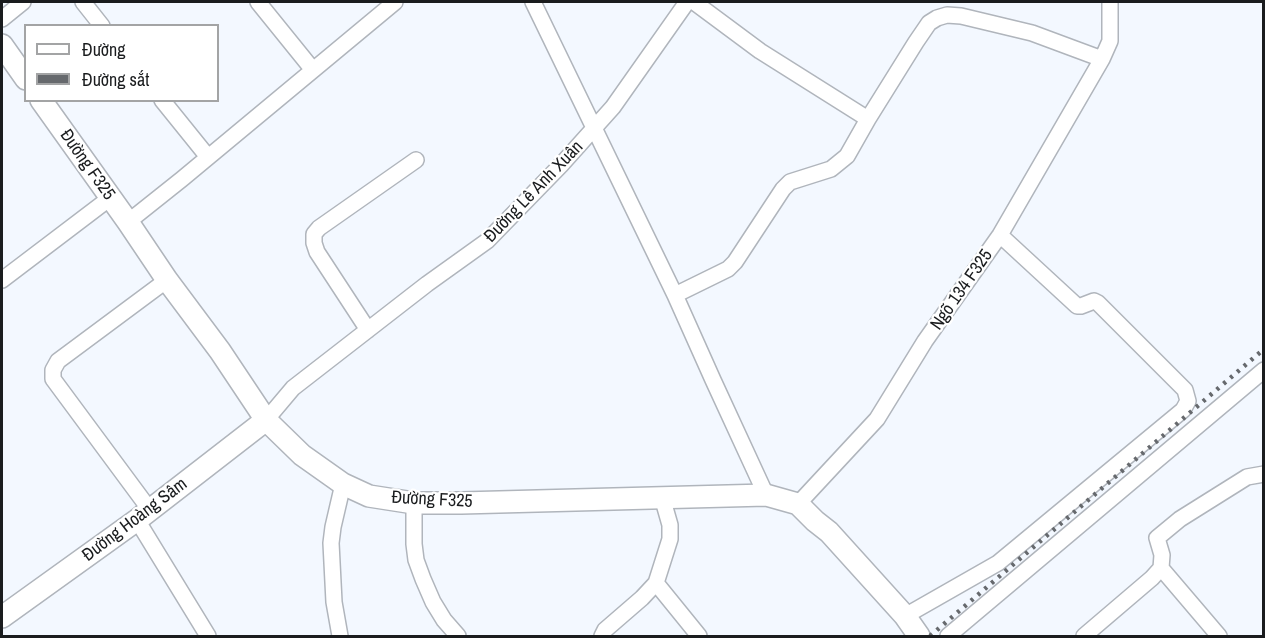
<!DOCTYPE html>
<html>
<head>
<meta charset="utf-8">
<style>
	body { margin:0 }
	#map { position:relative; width:1265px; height:638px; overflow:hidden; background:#f3f8ff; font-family:"Archivo Narrow",sans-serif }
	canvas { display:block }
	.frame { position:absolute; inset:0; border:3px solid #1a1c1e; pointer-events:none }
	.legend { position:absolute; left:24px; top:24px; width:195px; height:78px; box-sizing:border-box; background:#fff; border:2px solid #a3a4a5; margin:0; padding:8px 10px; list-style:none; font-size:18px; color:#1a1c1e }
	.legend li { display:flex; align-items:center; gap:12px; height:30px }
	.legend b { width:30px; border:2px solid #a3a4a5 }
</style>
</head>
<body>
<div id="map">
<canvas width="1265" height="638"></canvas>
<div class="frame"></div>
<ul class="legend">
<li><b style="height:8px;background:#fff"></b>Đường</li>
<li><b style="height:8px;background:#66696d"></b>Đường sắt</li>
</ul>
</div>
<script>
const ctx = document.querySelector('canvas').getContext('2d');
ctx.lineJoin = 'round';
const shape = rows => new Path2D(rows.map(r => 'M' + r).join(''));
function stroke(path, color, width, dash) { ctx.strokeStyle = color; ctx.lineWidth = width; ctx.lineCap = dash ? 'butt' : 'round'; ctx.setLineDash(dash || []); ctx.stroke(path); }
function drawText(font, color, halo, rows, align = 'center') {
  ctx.font = font + ' "Archivo Narrow",sans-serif'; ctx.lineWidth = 4.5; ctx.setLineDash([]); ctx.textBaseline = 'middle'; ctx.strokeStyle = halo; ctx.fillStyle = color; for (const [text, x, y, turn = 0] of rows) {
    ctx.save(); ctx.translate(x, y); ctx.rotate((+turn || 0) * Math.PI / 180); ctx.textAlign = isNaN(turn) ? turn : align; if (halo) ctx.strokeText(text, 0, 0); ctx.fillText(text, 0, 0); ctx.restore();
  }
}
const street = shape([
	[83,2,102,26],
	[258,2,313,70],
	[533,2,675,295,713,380,766,495],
	[694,2,760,51,868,119],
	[2,19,23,2],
	[162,100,208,157],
	[128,222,182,179,395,2],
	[2,280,110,198],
	[675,295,728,269,735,262,783,189,790,182,831,169,847,156,868,119,916,42,929,23,937,18,947,15,961,16,1032,33,1102,59],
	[368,330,317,252,314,243,314,234,319,228,416,160],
	[266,420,293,388,427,284,487,241,561,165,613,107,687,2],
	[414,503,414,544,416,560,423,579,433,602,444,620,458,636],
	[798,504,877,419,925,341,1000,235,1102,59,1110,41,1110,2],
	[150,510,53,379,53,370,58,361,167,280],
	[137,520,208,636],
	[1161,568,1219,636],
	[656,583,699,636],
	[905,616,998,563,1183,410,1188,401,1185,390,1098,303,1094,301,1081,306,1077,306,1000,235],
	[340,636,334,602,331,543,333,527,343,484],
	[602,636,605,630,642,598,656,583,670,539,670,525,662,497],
	[948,636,1264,370],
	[1084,636,1152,578,1161,568,1162,555,1157,538,1180,519,1247,477,1264,474]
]);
const secondary = shape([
	[2,45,26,79],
	[41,100,128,222,167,280,220,351,266,420,302,455,343,484,369,496,414,503,461,503,766,495,798,504,815,521,829,532,905,616,919,636],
	[2,617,137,520,266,420]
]);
stroke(street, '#b0b5bc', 18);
stroke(secondary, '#b0b5bc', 24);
stroke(street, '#fff', 15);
stroke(secondary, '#fff', 21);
stroke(shape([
	[930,636,1264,349]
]), '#66696d', 4.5, [3, 6]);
drawText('18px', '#1a1c1e', '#fff', [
	["Đường F325",87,165,55],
	["Đường Lê Anh Xuân",534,192,-46],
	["Ngõ 134 F325",962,290,-55],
	["Đường F325",432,500,3],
	["Đường Hoàng Sâm",135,520,-37]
]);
</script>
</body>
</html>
